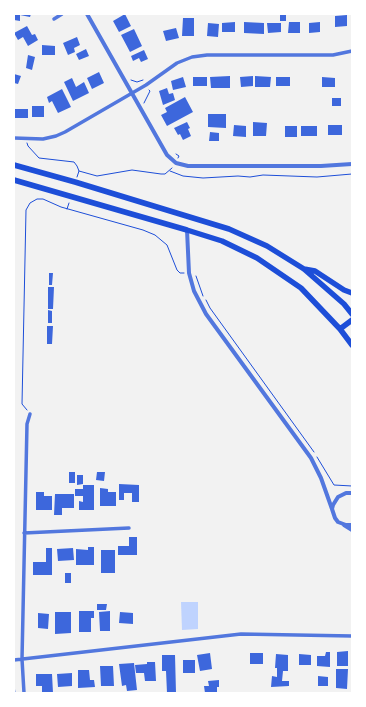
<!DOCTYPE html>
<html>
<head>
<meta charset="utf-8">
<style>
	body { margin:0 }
	#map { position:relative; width:366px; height:707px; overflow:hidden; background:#f2f2f2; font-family:"Fira Sans Condensed",sans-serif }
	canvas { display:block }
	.frame { position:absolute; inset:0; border:15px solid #fff; pointer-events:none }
</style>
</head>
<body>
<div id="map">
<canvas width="366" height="707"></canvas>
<div class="frame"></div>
</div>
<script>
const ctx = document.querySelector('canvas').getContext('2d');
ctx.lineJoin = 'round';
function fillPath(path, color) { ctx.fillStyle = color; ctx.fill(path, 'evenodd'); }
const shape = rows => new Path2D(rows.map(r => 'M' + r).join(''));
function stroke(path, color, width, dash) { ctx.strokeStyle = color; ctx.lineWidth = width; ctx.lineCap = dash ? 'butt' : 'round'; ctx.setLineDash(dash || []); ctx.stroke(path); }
fillPath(shape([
	[181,602,198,602,198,629,182,630]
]), '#bfd3fe');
fillPath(shape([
	[14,14,31,14,30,17,20,15,20,21,14,20],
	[125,14,131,26,119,32,113,21],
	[280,14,286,14,286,21,280,21],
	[347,15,347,26,335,27,335,16],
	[183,18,194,18,194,36,182,36],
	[235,22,235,32,222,32,222,23],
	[244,22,264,23,264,34,244,33],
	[289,22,300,22,300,33,288,33],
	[320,22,320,32,309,33,309,23],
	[208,23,219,24,218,37,207,36],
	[267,23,281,23,281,32,268,33],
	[27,26,32,35,35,34,38,40,28,46,23,37,18,40,14,33],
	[176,28,179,38,166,41,163,31],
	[134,29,142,46,130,52,121,35],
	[77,37,80,45,74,48,75,52,68,55,63,43],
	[42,45,55,46,55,55,42,55],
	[86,49,89,56,79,60,76,54],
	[144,50,148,59,141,62,139,58,133,61,131,56],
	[28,55,35,57,32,70,26,68],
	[99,72,104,83,92,89,87,78],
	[14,74,21,76,18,84,14,83],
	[230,76,230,88,211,88,210,77],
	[253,76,253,86,241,87,240,77],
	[255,76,271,77,270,87,255,87],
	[183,77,186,87,173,90,171,81],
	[193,77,207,77,207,86,193,86],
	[276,77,290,77,290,86,276,86],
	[322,77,335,78,335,87,322,87],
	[72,78,76,87,84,82,89,93,73,101,64,82],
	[167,88,169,94,173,93,175,100,163,105,159,91],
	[62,89,71,107,58,113,52,101,49,103,47,97],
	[185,97,193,112,167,126,161,115,167,112,165,108],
	[332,98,341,98,341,106,332,106],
	[32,106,44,106,44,117,32,117],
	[14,109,28,109,28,118,14,118],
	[208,114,226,114,226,128,208,127],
	[187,122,190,128,188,129,191,136,183,140,180,134,178,135,174,128],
	[253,122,267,123,266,136,253,136],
	[234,125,246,126,246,137,233,136],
	[328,125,342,125,342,135,328,135],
	[285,126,297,126,297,137,285,137],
	[301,126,317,126,317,136,301,136],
	[210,132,219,133,219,141,209,141],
	[49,273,53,273,52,285,49,285],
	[48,287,54,287,53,309,48,309],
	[48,310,52,311,52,323,48,323],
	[47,326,53,326,52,344,47,344],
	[69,472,75,472,75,483,69,483],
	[97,472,105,472,104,481,96,480],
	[77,475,83,475,83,484,77,485],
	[119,484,139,485,139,502,132,502,132,493,124,493,124,500,119,500],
	[83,485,94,485,94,510,79,510,79,501,83,502,83,496,75,496,75,489,83,489],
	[100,488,108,489,108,492,116,492,116,506,100,506],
	[36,492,44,492,44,496,52,496,52,510,36,510],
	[55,494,74,494,74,508,62,508,62,515,54,515],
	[129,537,137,537,137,555,118,555,118,546,129,546],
	[88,547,94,547,94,565,76,565,76,549,88,550],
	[46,548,52,548,52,575,33,575,33,562,46,562],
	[73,548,74,560,58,561,57,549],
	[101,550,115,550,115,573,101,573],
	[65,573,71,573,71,583,65,583],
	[97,604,107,604,106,610,97,610],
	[79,611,94,611,94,618,91,618,91,632,79,632],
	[110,611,110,631,100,631,99,612],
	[55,612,71,612,71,633,55,634],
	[120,612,133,613,133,624,119,623],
	[38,613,49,614,48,629,38,628],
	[348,651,348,666,337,666,337,652],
	[326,652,330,652,330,667,317,666,317,656,325,656],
	[210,653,212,669,200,671,197,655],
	[250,653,263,653,263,664,250,664],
	[276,654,288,655,288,671,283,671,282,681,289,681,289,686,271,687,272,676,277,677,277,668,275,668],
	[299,654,311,655,311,665,299,665],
	[162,655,175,655,176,693,167,693,166,671,162,671],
	[183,660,195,660,195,673,183,673],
	[147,662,155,662,156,681,145,681,144,673,136,673,135,665,147,664],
	[134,663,137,690,127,691,126,685,122,686,119,664],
	[100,666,113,666,114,686,101,686],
	[336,669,348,669,347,689,336,688],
	[78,670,89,670,90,680,94,680,95,687,78,688],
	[72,673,72,686,58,687,57,674],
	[36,674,52,674,53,693,42,693,42,686,36,686],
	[318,676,328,677,328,686,318,686],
	[219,680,219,687,217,687,217,693,205,693,204,686,209,686,208,681]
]), '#3d67dc');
stroke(shape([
	[131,80,137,82,143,80],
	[144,103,150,91,149,90],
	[27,143,28,146,39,158,74,162,77,166,79,171,77,177],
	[176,154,179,156,178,158],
	[79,171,97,176,132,170,161,174,165,174,172,168],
	[170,171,183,176,203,178,238,176,250,177,263,175,317,177,352,174],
	[67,209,69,203],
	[196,276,203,296],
	[206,300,210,308,314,452],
	[27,410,22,404,26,210,30,203,37,199,43,199,61,207,143,230,155,235,167,245,177,270,180,273,184,273],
	[317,457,334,485,352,486],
	[14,685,15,693]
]), '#1d4ed8', 1);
stroke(shape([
	[54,19,62,14],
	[14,138,43,139,56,136,65,132,146,85,177,63,192,57,207,55,333,55,352,51],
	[24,533,129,528],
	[14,660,241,634,352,636],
	[24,693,22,659,27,424,30,414]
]), '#5277de', 3.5);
stroke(shape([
	[87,14,163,148,167,155,176,163,188,166,321,166,352,164],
	[187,230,189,273,194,291,206,314,311,458,321,478,332,509],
	[352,493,346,493,338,497,333,505,332,509,335,518,338,522,346,525,352,525],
	[344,525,352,530]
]), '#5277de', 4);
stroke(shape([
	[14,165,75,182,229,229,267,246,304,269,344,304,352,314],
	[14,180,187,230,222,241,257,258,301,288,340,329,352,345],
	[304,269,315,271,344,290,352,293],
	[340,329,352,320]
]), '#1d4ed8', 5.5);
</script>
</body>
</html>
